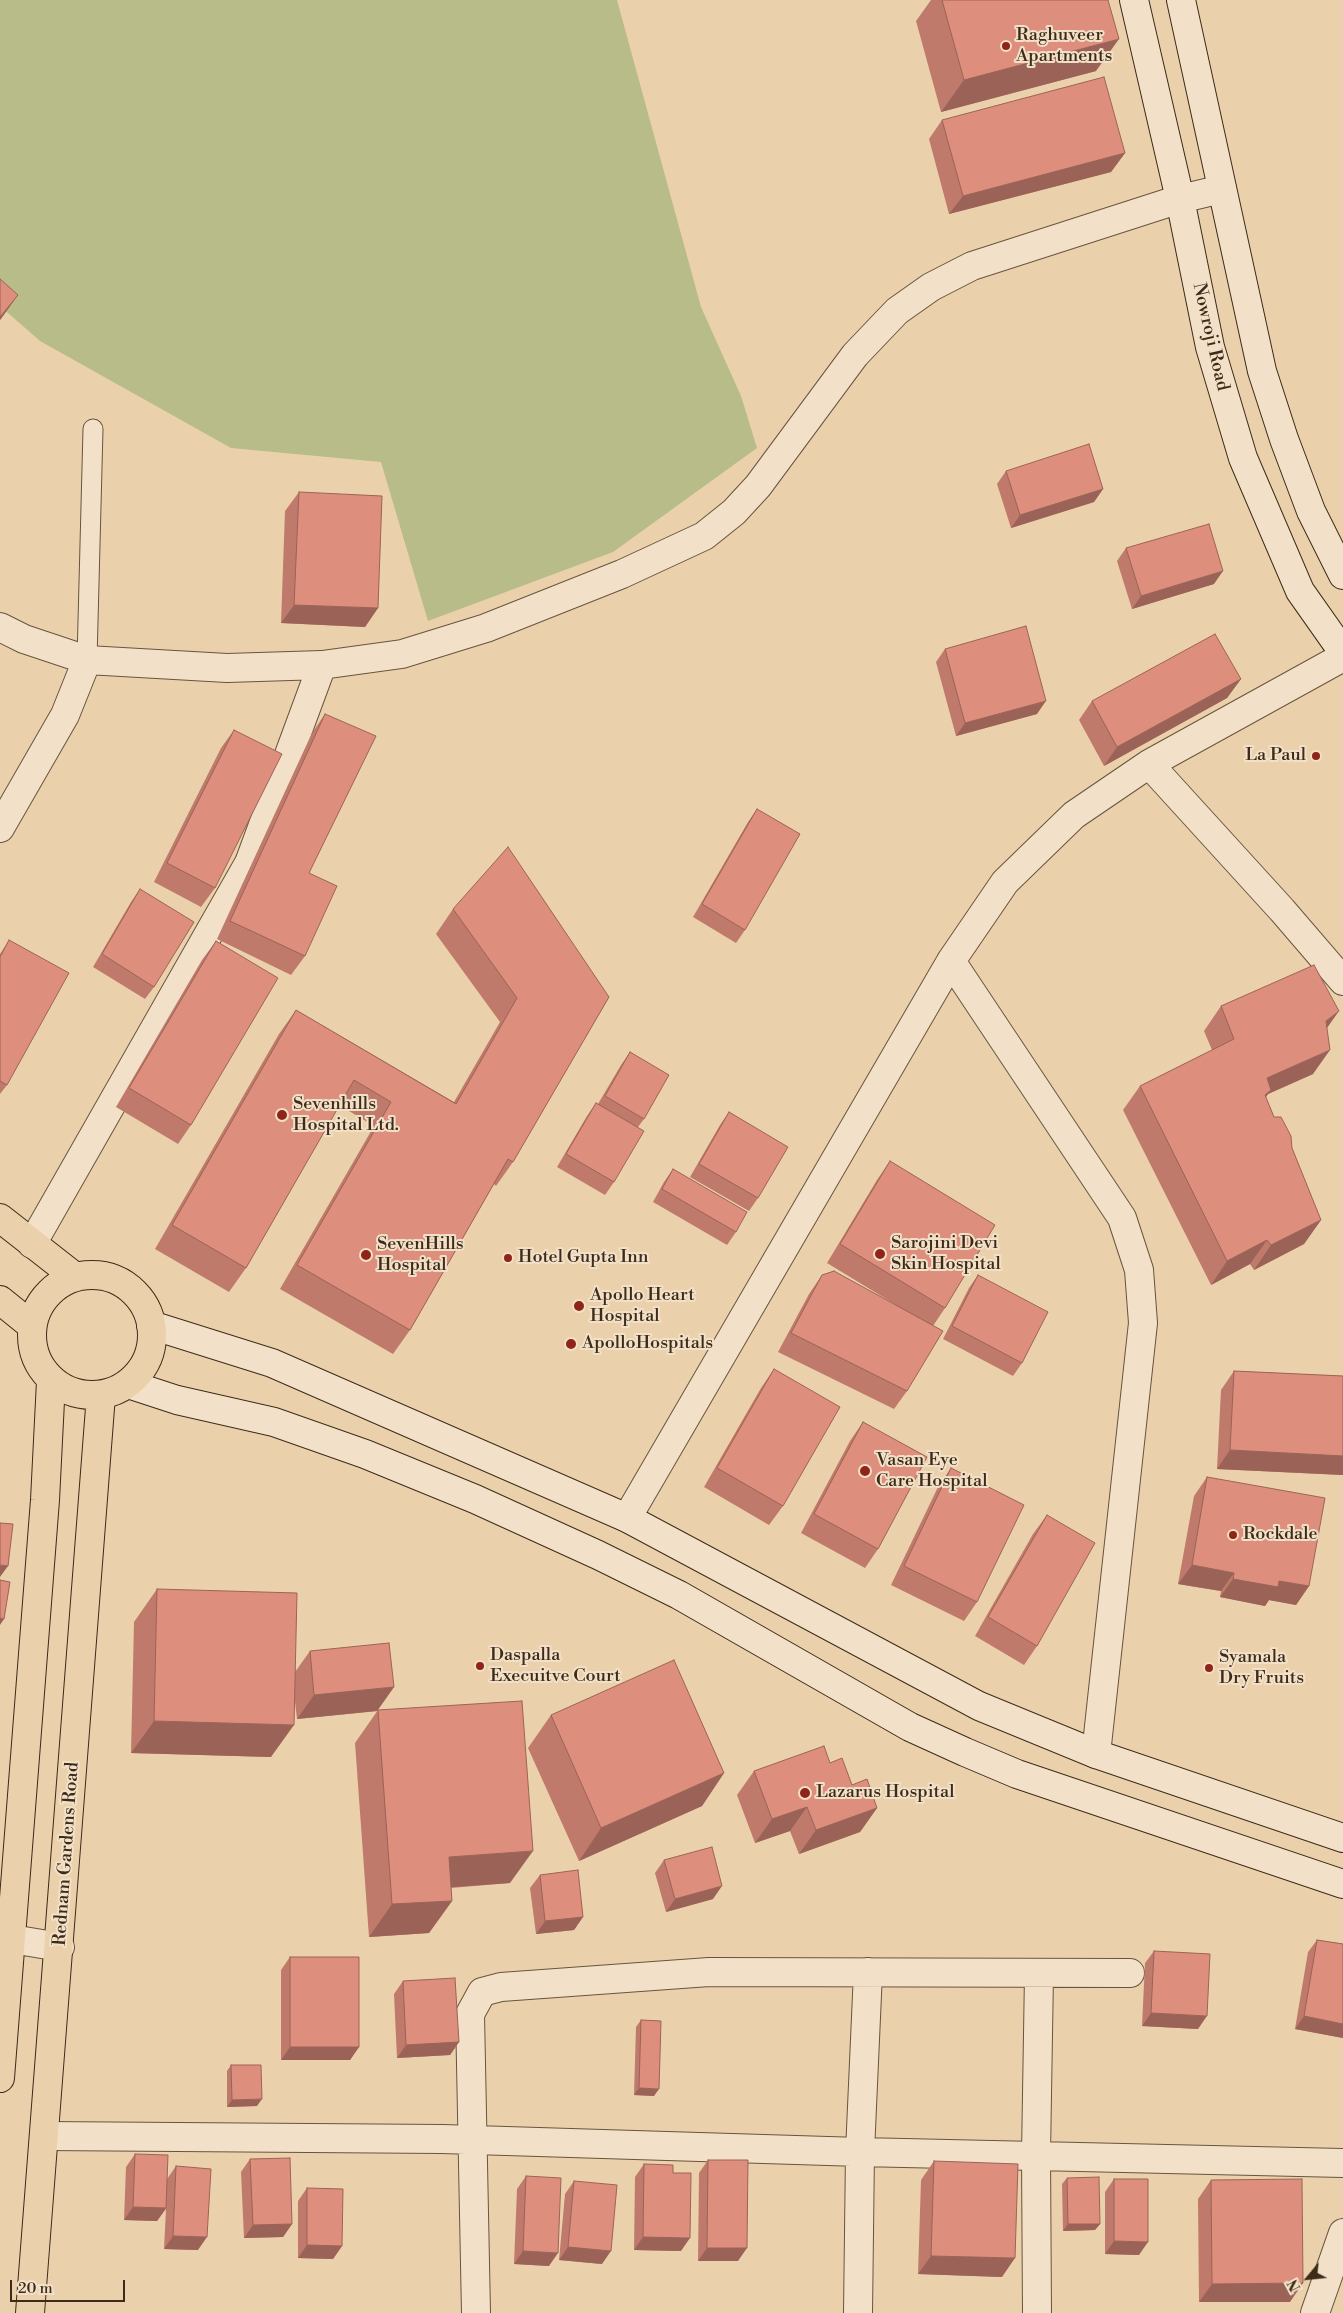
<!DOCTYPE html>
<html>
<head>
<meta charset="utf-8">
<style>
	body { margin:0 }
	#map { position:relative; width:1343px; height:2313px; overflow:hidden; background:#ebd1ab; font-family:"Libre Bodoni",serif }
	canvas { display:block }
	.north { position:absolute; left:1283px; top:2253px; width:50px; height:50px; -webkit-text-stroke:4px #f2e1c8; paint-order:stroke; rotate:242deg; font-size:14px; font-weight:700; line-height:20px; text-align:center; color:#3d2b19 }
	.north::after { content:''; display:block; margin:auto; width:18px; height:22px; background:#3d2b19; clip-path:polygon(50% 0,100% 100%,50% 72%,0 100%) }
	.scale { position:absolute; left:10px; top:2280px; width:115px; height:22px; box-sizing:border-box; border:2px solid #3d2b19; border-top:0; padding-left:6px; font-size:15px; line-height:18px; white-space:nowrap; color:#3d2b19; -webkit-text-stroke:4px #f2e1c8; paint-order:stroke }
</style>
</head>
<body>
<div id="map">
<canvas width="1343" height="2313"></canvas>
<div class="north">N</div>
<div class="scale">20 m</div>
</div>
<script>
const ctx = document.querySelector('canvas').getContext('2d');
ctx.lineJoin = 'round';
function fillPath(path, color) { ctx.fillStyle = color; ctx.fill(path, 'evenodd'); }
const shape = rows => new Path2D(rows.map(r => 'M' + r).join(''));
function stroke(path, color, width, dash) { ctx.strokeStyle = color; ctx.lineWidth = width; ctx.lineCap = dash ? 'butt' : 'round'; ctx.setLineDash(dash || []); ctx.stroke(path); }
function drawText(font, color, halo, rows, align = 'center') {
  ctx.font = font + ' "Libre Bodoni",serif'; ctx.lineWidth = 4; ctx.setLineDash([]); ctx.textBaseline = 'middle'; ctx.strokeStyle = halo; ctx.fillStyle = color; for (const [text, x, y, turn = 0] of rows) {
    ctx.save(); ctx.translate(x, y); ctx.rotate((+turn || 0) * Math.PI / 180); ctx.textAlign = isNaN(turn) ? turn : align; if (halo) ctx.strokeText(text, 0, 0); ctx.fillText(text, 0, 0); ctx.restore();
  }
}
fillPath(shape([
	[0,0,617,0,701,307,741,396,757,448,613,552,428,621,381,462,231,448,40,341,0,306]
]), '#b7bc89');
const lane = shape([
	[87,660,93,429]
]);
const street = shape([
	[0,627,24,639,87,660,65,715,0,828],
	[87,660,227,668,322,665,402,654,486,628,622,574,704,536,734,512,758,486,855,355,897,311,931,287,972,266,1180,199,1222,189],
	[1149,764,1282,910,1343,981],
	[951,961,1122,1218,1139,1270,1143,1323,1096,1754],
	[32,1244,249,863,322,665],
	[627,1518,951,961,1005,882,1074,815,1149,764,1343,657],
	[0,1937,60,1947],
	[45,2136,442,2139,860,2152,1343,2163],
	[476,2313,470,2014,482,1992,501,1987,709,1972,1130,1973],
	[858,2313,860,2152,868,1972],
	[1037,2313,1036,2155,1039,1974],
	[1315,2313,1343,2233]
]);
const secondary = shape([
	[1134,0,1180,199,1210,347,1243,458,1300,591,1343,652],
	[1181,0,1262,371,1284,439,1311,511,1343,575],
	[151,1325,272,1363,627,1518,979,1706,1096,1754,1343,1838],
	[128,1384,177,1400,274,1422,365,1454,475,1499,598,1555,679,1595,910,1727,965,1752,1017,1774,1343,1884]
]);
const primary = shape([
	[0,1218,74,1276],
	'32 1335a60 60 0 1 1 120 0a60 60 0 1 1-120 0Z',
	[0,1300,31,1325],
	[0,2078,45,1500,51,1381],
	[30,2313,101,1395]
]);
stroke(lane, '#68543e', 21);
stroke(street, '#68543e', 30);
stroke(secondary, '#3d2b19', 30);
stroke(primary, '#3d2b19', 30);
stroke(lane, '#f2e1c8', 19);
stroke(street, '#f2e1c8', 28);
stroke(secondary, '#f2e1c8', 28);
stroke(primary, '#ebd1ab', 28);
fillPath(shape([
	[931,0,1108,0,1096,71,941,112,916,21],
	[942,120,1125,153,1111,172,949,214,929,139],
	[1006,471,1103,489,1094,502,1011,528,997,484],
	[299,492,378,608,365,627,281,623,285,511],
	[1126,548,1214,584,1132,609,1117,561],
	[945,649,1037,714,956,736,936,662],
	[1241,679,1227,698,1104,766,1079,720,1092,701],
	[325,714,309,873,305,956,291,975,217,939,312,733],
	[234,730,215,888,201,907,154,882,221,748],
	[757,809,745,930,736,943,693,917,748,822],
	[140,889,154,987,145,999,93,967,131,902],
	[453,909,609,997,513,1162,496,1186,494,1184,410,1330,393,1354,280,1289,374,1126,339,1105,246,1268,229,1292,155,1249,279,1034,296,1010,454,1102,500,1022,436,934],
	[9,940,7,1085,0,1094,0,954],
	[216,941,191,1125,178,1144,116,1107,202,960],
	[1221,1006,1327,1028,1313,1074,1268,1094,1266,1097,1274,1117,1292,1148,1321,1220,1304,1244,1254,1270,1250,1264,1211,1285,1123,1110,1140,1086,1212,1050,1204,1031],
	[630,1052,644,1119,638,1127,614,1182,605,1195,557,1167,587,1116,596,1103,598,1104,621,1065],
	[729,1112,758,1198,749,1211,690,1177,720,1125],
	[890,1161,945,1308,933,1326,907,1391,894,1409,778,1352,809,1294,822,1275,896,1305,827,1263,877,1180],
	[673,1169,736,1232,727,1245,653,1202,664,1182],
	[978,1275,1022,1363,1013,1376,943,1339,969,1288],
	[774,1369,783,1506,769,1525,704,1487,761,1388],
	[1234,1371,1343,1376,1343,1475,1217,1469,1221,1390],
	[863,1422,878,1549,865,1568,801,1533,850,1441],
	[951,1468,977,1602,964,1621,891,1585,938,1487],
	[1207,1477,1309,1586,1296,1605,1269,1600,1265,1606,1220,1597,1221,1591,1178,1584,1194,1496],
	[1047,1515,1037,1646,1024,1665,975,1636,1033,1534],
	[157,1589,295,1672,310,1651,394,1687,377,1711,297,1719,294,1693,271,1757,131,1753,134,1622],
	[378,1710,510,1883,451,1888,452,1901,429,1933,369,1937,355,1743],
	[551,1715,724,1773,702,1806,579,1861,528,1748],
	[830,1763,852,1785,877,1808,860,1832,799,1854,790,1831,755,1843,737,1795,754,1771],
	[664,1860,713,1899,666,1912,655,1873],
	[540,1875,583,1917,574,1930,536,1934,530,1888],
	[1317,1940,1343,1944,1343,2038,1295,2029,1308,1952],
	[1154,1951,1198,2029,1142,2026,1145,1963],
	[290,1957,359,2047,350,2060,281,2060,281,1970],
	[403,1981,459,2042,450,2055,397,2058,394,1994],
	[641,2020,654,2096,634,2095,636,2027],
	[231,2065,257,2106,227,2107,227,2071],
	[135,2154,167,2179,176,2166,198,2250,164,2249,166,2209,157,2221,124,2220,126,2167],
	[250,2159,292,2224,283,2237,244,2238,241,2172],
	[708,2160,738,2261,698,2261,699,2173],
	[934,2161,1002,2277,918,2274,921,2180],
	[644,2164,673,2173,681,2251,634,2250,635,2177],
	[526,2176,549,2266,514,2264,517,2189],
	[1067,2178,1100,2224,1095,2230,1063,2231,1062,2184],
	[1114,2179,1139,2255,1105,2254,1105,2192],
	[1211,2180,1290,2302,1199,2302,1198,2199],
	[574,2181,602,2264,559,2260,565,2194],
	[307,2188,342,2246,333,2259,298,2258,298,2201]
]), '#bf7a6b');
fillPath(shape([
	[1119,39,1096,71,941,112,964,80],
	[1125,153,1111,172,949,214,963,196],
	[18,295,1,319,0,320,0,317],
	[1103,489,1094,502,1011,528,1020,515],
	[1223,571,1214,584,1132,609,1141,596],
	[294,605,378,608,365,627,281,623],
	[1241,679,1227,698,1104,766,1117,747],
	[1046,701,1037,714,956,736,965,723],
	[1339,1011,1322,1035,1326,1021],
	[1330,1050,1313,1074,1268,1094,1254,1114,1267,1078],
	[1321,1220,1304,1244,1254,1270,1271,1245],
	[1267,1240,1250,1264,1211,1285,1227,1261],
	[1230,1450,1343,1456,1343,1475,1217,1469],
	[0,1565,8,1566,0,1577],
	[1192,1565,1234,1573,1221,1591,1178,1584],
	[1233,1579,1279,1581,1309,1586,1296,1605,1269,1600,1265,1606,1220,1597],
	[0,1618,4,1619,0,1625],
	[394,1687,377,1711,297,1719,314,1695],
	[154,1721,294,1725,271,1757,131,1753],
	[724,1773,702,1806,579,1861,601,1828],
	[807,1807,790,1831,755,1843,772,1819],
	[877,1808,860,1832,799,1854,816,1830],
	[533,1851,510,1883,426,1889,449,1857],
	[722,1886,713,1899,666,1912,675,1899],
	[452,1901,429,1933,369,1937,392,1904],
	[583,1917,574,1930,536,1934,545,1921],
	[1151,2013,1207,2016,1198,2029,1142,2026],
	[1304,2016,1343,2024,1343,2038,1295,2029],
	[459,2042,450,2055,397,2058,406,2045],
	[290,2047,359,2047,350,2060,281,2060],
	[639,2088,659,2089,654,2096,634,2095],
	[262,2099,257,2106,227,2107,232,2100],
	[133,2207,166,2208,157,2221,124,2220],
	[292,2224,283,2237,244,2238,253,2225],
	[1068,2224,1100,2224,1095,2230,1063,2231],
	[173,2236,207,2237,198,2250,164,2249],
	[643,2237,690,2238,681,2251,634,2250],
	[1114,2241,1148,2242,1139,2255,1105,2254],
	[307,2245,342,2246,333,2259,298,2258],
	[568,2247,611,2251,602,2264,559,2260],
	[707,2248,747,2248,738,2261,698,2261],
	[523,2251,558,2253,549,2266,514,2264],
	[931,2256,1015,2258,1002,2277,918,2274],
	[1303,2283,1290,2302,1199,2302,1212,2284]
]), '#9b6357');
const building = shape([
	[942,0,1108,0,1119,39,964,80,942,0],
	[1104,77,1125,153,963,196,942,120,1104,77],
	[0,279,18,295,0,317,0,279],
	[1089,444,1103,489,1020,515,1006,471,1089,444],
	[299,492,382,496,378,608,294,605,299,492],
	[1209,524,1223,571,1141,596,1126,548,1209,524],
	[1026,626,1046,701,965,723,945,649,1026,626],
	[1215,634,1241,679,1117,747,1092,701,1215,634],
	[325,714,376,736,309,873,337,886,305,956,230,921,325,714],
	[234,730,282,754,215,888,167,863,234,730],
	[757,809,800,834,745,930,702,904,757,809],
	[508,847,609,997,513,1162,508,1159,410,1330,297,1265,391,1102,354,1080,246,1268,172,1225,296,1010,456,1104,517,998,453,909,508,847],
	[140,889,194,922,154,987,102,954,140,889],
	[9,940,69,973,7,1085,0,1081,0,957,9,940],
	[216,941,278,978,191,1125,129,1088,216,941],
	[1314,965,1339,1011,1326,1021,1330,1050,1267,1078,1271,1090,1265,1095,1274,1117,1281,1117,1291,1136,1292,1148,1321,1220,1271,1245,1267,1240,1227,1261,1140,1086,1234,1039,1221,1006,1314,965],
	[630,1052,669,1075,644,1119,605,1096,630,1052],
	[596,1103,644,1131,614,1182,566,1154,596,1103],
	[729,1112,788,1147,758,1198,699,1164,729,1112],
	[890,1161,995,1225,945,1308,840,1244,890,1161],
	[673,1169,747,1212,736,1232,662,1189,673,1169],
	[834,1271,943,1331,907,1391,791,1333,822,1275,834,1271],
	[978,1275,1048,1312,1022,1363,952,1326,978,1275],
	[774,1369,840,1407,783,1506,717,1468,774,1369],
	[1234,1371,1343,1376,1343,1456,1230,1450,1234,1371],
	[863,1422,927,1457,878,1549,814,1514,863,1422],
	[951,1468,1024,1505,977,1602,904,1566,951,1468],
	[1207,1477,1325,1498,1309,1586,1279,1581,1278,1587,1233,1579,1234,1573,1192,1565,1207,1477],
	[1047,1515,1095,1543,1037,1646,988,1617,1047,1515],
	[0,1523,13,1524,8,1566,0,1565,0,1523],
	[0,1580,10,1582,4,1619,0,1618,0,1580],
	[157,1589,297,1593,294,1725,154,1721,157,1589],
	[389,1643,394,1687,314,1695,310,1651,389,1643],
	[674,1660,724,1773,601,1828,551,1715,674,1660],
	[522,1701,533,1851,449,1857,452,1901,392,1904,378,1710,522,1701],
	[824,1746,830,1763,842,1758,852,1785,867,1779,877,1808,816,1830,807,1807,772,1819,754,1771,824,1746],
	[712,1847,722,1886,675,1899,664,1860,712,1847],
	[578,1870,583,1917,545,1921,540,1875,578,1870],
	[1317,1940,1343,1944,1343,2024,1304,2016,1317,1940],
	[1154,1951,1210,1954,1207,2016,1151,2013,1154,1951],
	[290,1957,359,1957,359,2047,290,2047,290,1957],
	[455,1978,459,2042,406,2045,403,1981,455,1978],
	[641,2020,661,2021,659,2089,639,2088,641,2020],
	[231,2065,261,2065,262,2099,232,2100,231,2065],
	[135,2154,168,2155,166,2208,133,2207,135,2154],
	[290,2158,292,2224,253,2225,250,2159,290,2158],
	[708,2160,748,2160,747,2248,707,2248,708,2160],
	[934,2161,1018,2164,1015,2258,931,2256,934,2161],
	[644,2164,673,2165,673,2173,691,2173,690,2238,643,2237,644,2164],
	[176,2166,211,2169,207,2237,173,2236,176,2166],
	[526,2176,561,2178,558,2253,523,2251,526,2176],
	[1099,2177,1100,2224,1068,2224,1067,2178,1099,2177],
	[1114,2179,1148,2179,1148,2242,1114,2241,1114,2179],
	[1302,2179,1303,2283,1212,2284,1211,2180,1302,2179],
	[574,2181,617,2185,611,2251,568,2247,574,2181],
	[307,2188,343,2189,342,2246,307,2245,307,2188]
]);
fillPath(building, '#de8e7c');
stroke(building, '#9b6357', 1);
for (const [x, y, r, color] of [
	[1006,46,5,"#8f2418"],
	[1316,756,5,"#8f2418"],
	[282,1115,6,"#8f2418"],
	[880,1254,6,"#8f2418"],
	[366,1255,6,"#8f2418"],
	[508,1258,5,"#8f2418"],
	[579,1306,6,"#8f2418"],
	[571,1344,6,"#8f2418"],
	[865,1471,6,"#8f2418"],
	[1233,1535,5,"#8f2418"],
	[480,1666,5,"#8f2418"],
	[1209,1668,5,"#8f2418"],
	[805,1793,6,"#8f2418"]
]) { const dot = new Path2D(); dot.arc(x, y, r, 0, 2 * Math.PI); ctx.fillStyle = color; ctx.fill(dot); stroke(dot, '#f2e1c8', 2); }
drawText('18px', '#3d2b19', '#f2e1c8', [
	["Raghuveer",1016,36],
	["Apartments",1016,57],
	["La Paul",1306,756,"right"],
	["Sevenhills",293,1105],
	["Hospital Ltd.",293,1126],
	["Sarojini Devi",891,1244],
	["Skin Hospital",891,1265],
	["SevenHills",377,1245],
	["Hospital",377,1266],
	["Hotel Gupta Inn",518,1258],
	["Apollo Heart",590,1296],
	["Hospital",590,1317],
	["ApolloHospitals",582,1344],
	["Vasan Eye",876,1461],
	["Care Hospital",876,1482],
	["Rockdale",1243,1535],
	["Daspalla",490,1656],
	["Execuitve Court",490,1677],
	["Syamala",1219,1658],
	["Dry Fruits",1219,1679],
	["Lazarus Hospital",816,1793]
], 'left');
drawText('18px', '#3d2b19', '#f2e1c8', [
	["Nowroji Road",1210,337,77],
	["Rednam Gardens Road",67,1854,-86]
]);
</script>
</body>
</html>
